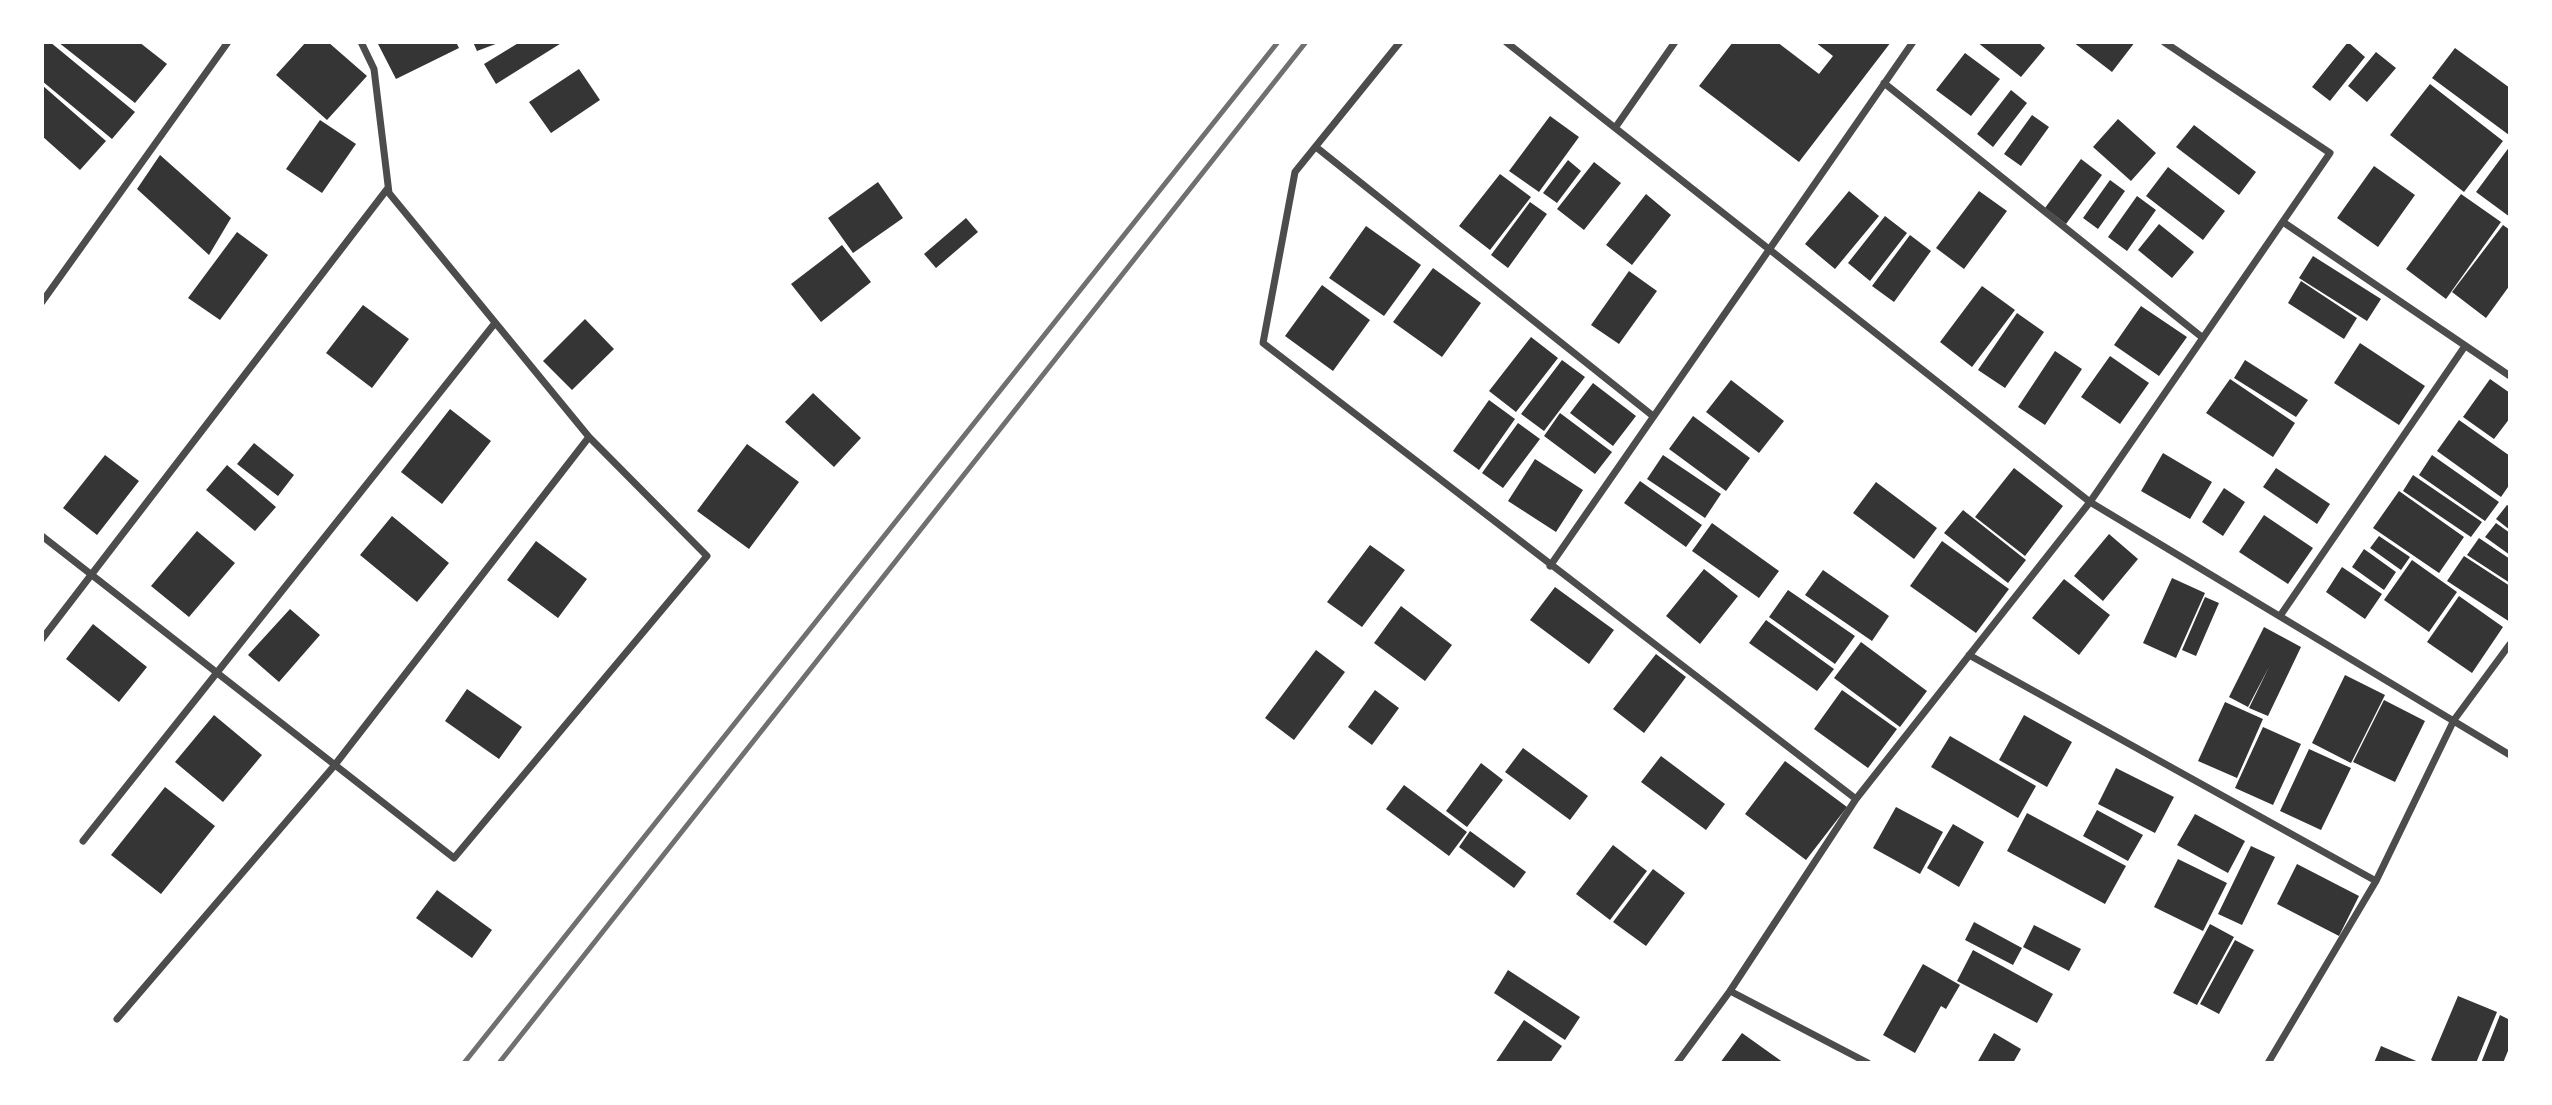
<!DOCTYPE html>
<html>
<head>
<meta charset="utf-8">
<style>
	body { margin:0 }
	#map { position:relative; width:2552px; height:1105px; overflow:hidden; background:#fff; font-family:Raleway,sans-serif }
	canvas { display:block }
	.frame { position:absolute; inset:0; border:44px solid #fff; pointer-events:none }
</style>
</head>
<body>
<div id="map">
<canvas width="2552" height="1105"></canvas>
<div class="frame"></div>
</div>
<script>
const ctx = document.querySelector('canvas').getContext('2d');
ctx.lineJoin = 'round';
function fillPath(path, color) { ctx.fillStyle = color; ctx.fill(path, 'evenodd'); }
const shape = rows => new Path2D(rows.map(r => 'M' + r).join(''));
function stroke(path, color, width, dash) { ctx.strokeStyle = color; ctx.lineWidth = width; ctx.lineCap = dash ? 'butt' : 'round'; ctx.setLineDash(dash || []); ctx.stroke(path); }
fillPath(shape([
	[42,42,50,42,135,112,112,139,42,81],
	[58,42,139,42,167,64,135,103],
	[306,42,328,42,367,76,327,120,276,75],
	[377,42,456,42,459,48,396,79],
	[473,42,501,42,477,51],
	[520,42,563,42,496,84,484,64],
	[1733,42,1777,42,1819,74,1833,56,1815,42,1891,42,1799,162,1699,86],
	[1977,42,2038,42,2045,48,2021,77],
	[2073,42,2135,42,2112,72],
	[2348,42,2365,57,2330,101,2312,87],
	[2455,48,2510,88,2509,135,2432,78],
	[2376,52,2396,68,2367,102,2348,86],
	[1965,53,2000,79,1971,116,1936,90],
	[579,69,600,100,551,133,529,102],
	[2430,84,2503,141,2464,192,2390,135],
	[42,85,106,141,80,170,42,136],
	[2011,90,2027,103,1993,147,1977,134],
	[2032,115,2049,127,2021,166,2004,154],
	[1550,116,1579,137,1539,192,1509,171],
	[2118,119,2156,153,2131,181,2093,147],
	[320,120,356,144,322,193,286,169],
	[2194,125,2256,172,2239,195,2176,147],
	[2510,146,2510,217,2476,192],
	[160,155,231,218,209,255,137,189],
	[2081,159,2102,175,2066,224,2045,208],
	[1568,160,1581,171,1557,203,1543,193],
	[1594,162,1621,183,1584,230,1557,209],
	[2374,166,2415,195,2378,247,2337,218],
	[2168,167,2225,211,2203,240,2146,196],
	[1500,174,1531,197,1490,250,1459,226],
	[2110,180,2125,191,2098,229,2083,218],
	[878,182,903,218,853,253,828,218],
	[1849,191,1879,216,1835,269,1805,244],
	[1979,191,2007,211,1964,269,1936,248],
	[1646,194,1671,215,1632,265,1606,245],
	[2461,194,2501,222,2446,299,2406,269],
	[2137,196,2156,210,2127,251,2108,237],
	[1530,202,1547,214,1508,268,1491,255],
	[1885,216,1907,233,1870,281,1848,263],
	[966,218,978,232,936,268,924,254],
	[2159,224,2194,252,2172,278,2138,250],
	[2503,225,2510,230,2510,285,2486,318,2452,292],
	[1366,226,1421,265,1384,316,1329,278],
	[237,232,268,255,220,320,188,298],
	[1910,235,1931,251,1894,302,1872,286],
	[842,245,871,282,821,322,791,284],
	[2313,256,2381,299,2367,321,2299,278],
	[1433,268,1481,303,1442,357,1393,322],
	[1629,271,1657,291,1619,344,1591,325],
	[2301,281,2357,318,2344,339,2288,303],
	[1322,285,1370,320,1333,371,1285,336],
	[1982,286,2015,310,1972,367,1940,342],
	[363,305,409,339,372,388,326,353],
	[2141,306,2187,337,2159,376,2114,345],
	[2017,313,2044,332,2005,388,1978,370],
	[585,319,614,349,572,390,543,361],
	[1531,337,1558,358,1516,412,1489,391],
	[2360,343,2425,386,2399,425,2334,383],
	[2055,351,2082,369,2045,425,2018,407],
	[2110,356,2149,383,2120,424,2081,397],
	[1562,360,1585,377,1544,431,1521,414],
	[2245,360,2308,400,2296,417,2234,378],
	[2230,379,2295,423,2273,457,2206,413],
	[2490,379,2510,393,2510,418,2494,439,2463,417],
	[1731,380,1784,421,1759,453,1706,412],
	[1593,383,1636,416,1613,446,1570,413],
	[813,393,861,438,834,467,785,422],
	[1489,400,1515,419,1479,470,1453,451],
	[450,409,491,441,442,504,401,472],
	[1560,413,1612,452,1595,474,1544,436],
	[1693,416,1750,458,1726,491,1669,449],
	[2459,420,2510,456,2510,484,2501,497,2437,451],
	[1518,423,1540,439,1503,488,1482,473],
	[254,443,294,475,278,496,237,464],
	[747,444,799,482,749,549,697,511],
	[2163,453,2212,482,2190,519,2141,491],
	[105,455,139,481,97,535,63,508],
	[1663,455,1721,494,1705,518,1647,479],
	[2432,455,2499,502,2485,521,2419,475],
	[1535,459,1583,490,1556,532,1508,501],
	[227,465,276,507,255,531,206,490],
	[2014,468,2063,506,2025,556,1975,517],
	[2276,468,2330,504,2317,524,2263,487],
	[2413,475,2482,522,2471,537,2403,491],
	[1640,481,1702,525,1686,547,1624,503],
	[1876,482,1937,528,1914,559,1853,513],
	[2224,488,2245,502,2223,536,2202,522],
	[2399,491,2464,537,2439,573,2373,528],
	[2507,505,2510,507,2510,530,2496,519],
	[1963,510,2026,560,2008,583,1944,533],
	[2264,515,2313,548,2288,584,2239,552],
	[392,516,449,563,417,602,360,555],
	[1712,523,1779,571,1759,598,1692,551],
	[2496,523,2510,533,2510,555,2485,537],
	[197,531,235,563,189,617,151,586],
	[2109,534,2138,559,2103,601,2074,576],
	[2379,536,2410,557,2401,570,2370,548],
	[2479,538,2510,559,2510,583,2467,555],
	[536,541,587,579,558,618,507,580],
	[1942,541,2009,589,1976,633,1910,586],
	[1370,545,1405,570,1362,627,1327,602],
	[2364,549,2396,572,2384,590,2352,567],
	[2464,556,2510,586,2510,622,2447,581],
	[2412,560,2457,592,2429,632,2384,600],
	[2342,567,2382,594,2365,619,2326,592],
	[1704,569,1738,596,1700,644,1666,616],
	[1823,570,1889,616,1872,641,1805,595],
	[2172,578,2205,593,2176,658,2143,643],
	[2064,579,2110,615,2079,655,2032,618],
	[1555,587,1614,630,1589,664,1530,620],
	[1788,590,1855,636,1835,664,1769,617],
	[2459,596,2503,627,2472,673,2427,642],
	[2205,597,2219,603,2196,656,2182,650],
	[1401,606,1452,645,1425,681,1374,643],
	[290,609,320,635,279,682,248,655],
	[1766,620,1834,669,1817,691,1749,643],
	[93,624,147,667,119,702,66,659],
	[2264,627,2301,647,2268,716,2249,708,2269,667,2248,707,2229,697],
	[1861,642,1927,691,1900,727,1834,678],
	[1316,650,1345,672,1294,740,1265,718],
	[1656,654,1686,677,1644,733,1613,709],
	[2345,675,2385,695,2351,763,2312,743],
	[467,689,522,727,499,759,445,721],
	[1375,690,1399,708,1372,745,1348,727],
	[1842,690,1897,729,1868,768,1814,729],
	[2384,700,2425,721,2395,782,2353,762],
	[2225,702,2263,719,2237,778,2198,761],
	[214,715,262,755,223,802,175,762],
	[2024,715,2072,742,2047,787,1999,760],
	[2263,727,2301,744,2273,805,2235,788],
	[1950,736,2036,786,2018,818,1931,767],
	[1523,748,1588,796,1570,820,1505,772],
	[2309,749,2351,768,2321,830,2280,811],
	[1661,756,1725,804,1706,830,1641,782],
	[1785,761,1847,807,1806,860,1745,814],
	[1481,763,1503,780,1467,827,1446,811],
	[2116,768,2174,797,2155,833,2098,804],
	[1404,785,1467,832,1449,856,1386,809],
	[165,787,215,826,161,894,111,855],
	[1896,807,1943,832,1920,874,1873,848],
	[2097,810,2143,835,2128,861,2083,836],
	[2027,813,2126,866,2105,904,2007,851],
	[2195,814,2245,841,2228,873,2177,845],
	[1953,824,1984,842,1959,887,1927,868],
	[1470,831,1526,872,1514,888,1459,847],
	[1613,845,1647,871,1610,920,1576,894],
	[2251,846,2275,857,2242,925,2218,914],
	[2178,859,2227,883,2203,931,2154,907],
	[2297,864,2359,896,2339,936,2277,904],
	[1653,869,1685,893,1646,946,1613,922],
	[437,890,492,930,472,958,416,918],
	[1974,922,2022,948,2013,965,1965,940],
	[2210,924,2234,937,2197,1005,2173,993],
	[2034,925,2081,949,2069,971,2023,947],
	[2235,940,2254,950,2219,1014,2200,1004],
	[1973,950,2053,994,2037,1023,1957,981],
	[1923,964,1960,985,1946,1009,1941,1006,1915,1053,1883,1035],
	[1508,970,1580,1017,1565,1040,1494,993],
	[2458,996,2497,1012,2476,1063,2437,1063,2431,1060],
	[2500,1015,2510,1020,2510,1046,2503,1063,2481,1063],
	[1524,1020,1562,1046,1550,1063,1495,1063],
	[1742,1033,1784,1063,1720,1063],
	[1994,1033,2021,1049,2013,1063,1977,1063],
	[2381,1046,2421,1063,2374,1063]
]), '#353535');
stroke(shape([
	[1400,42,1295,172,1263,343,1856,799],
	[1506,42,2090,502,2510,755],
	[1884,83,2203,338],
	[1615,128,1675,42],
	[1316,147,1653,416],
	[2283,222,2510,376],
	[42,302,228,42],
	[42,536,454,858,707,556,589,437],
	[1550,566,1913,42],
	[2280,616,2465,346],
	[42,639,388,188],
	[1969,655,2376,881],
	[83,841,495,323],
	[117,1019,334,766,589,437,389,193,374,69,361,42],
	[1677,1063,1730,991],
	[1868,1063,1730,991,1856,799,2090,502,2330,153,2164,42],
	[2268,1063,2376,881,2454,720,2510,644]
]), '#4c4c4c', 7);
stroke(shape([
	[464,1063,1278,42],
	[499,1063,1306,42]
]), '#707070', 5);
</script>
</body>
</html>
